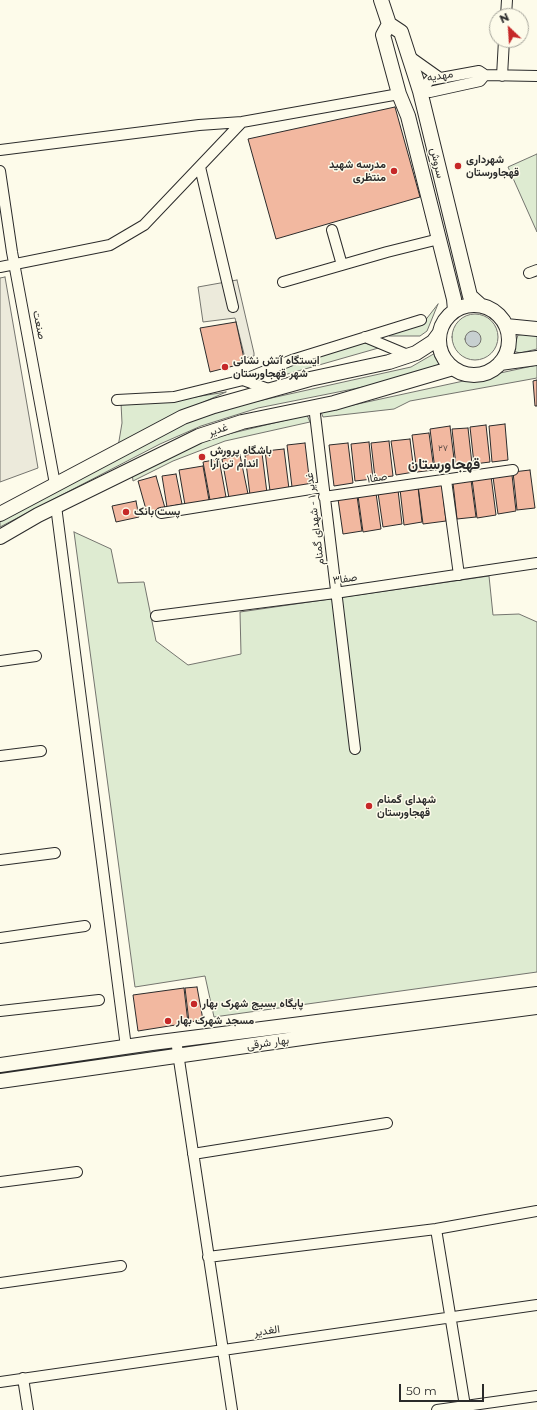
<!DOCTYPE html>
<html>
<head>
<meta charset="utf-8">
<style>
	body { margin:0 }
	#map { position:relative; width:537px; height:1410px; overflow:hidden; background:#fdfbea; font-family:Montserrat,sans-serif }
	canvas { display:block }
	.north { position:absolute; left:489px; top:8px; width:40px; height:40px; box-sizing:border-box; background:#fdfbea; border:1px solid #a9a89e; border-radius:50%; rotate:335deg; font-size:11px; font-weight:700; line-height:16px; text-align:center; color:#2b2b2b }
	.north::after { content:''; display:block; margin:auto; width:14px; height:18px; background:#c62828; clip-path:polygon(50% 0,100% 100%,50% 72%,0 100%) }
	.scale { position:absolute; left:399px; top:1384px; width:85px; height:18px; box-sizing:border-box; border:2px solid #2b2b2b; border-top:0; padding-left:5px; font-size:12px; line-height:14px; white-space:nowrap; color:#2b2b2b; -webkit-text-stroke:3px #fdfbea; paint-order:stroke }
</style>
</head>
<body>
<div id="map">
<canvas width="537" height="1410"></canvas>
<div class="north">N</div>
<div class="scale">50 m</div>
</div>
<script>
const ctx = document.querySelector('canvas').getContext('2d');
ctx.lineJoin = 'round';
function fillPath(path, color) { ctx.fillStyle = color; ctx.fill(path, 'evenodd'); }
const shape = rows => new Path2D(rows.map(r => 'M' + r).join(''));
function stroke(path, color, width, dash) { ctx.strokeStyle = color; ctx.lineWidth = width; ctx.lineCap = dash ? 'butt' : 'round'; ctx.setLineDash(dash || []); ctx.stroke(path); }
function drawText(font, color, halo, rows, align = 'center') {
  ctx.font = font + ' Montserrat,Vazirmatn,sans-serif'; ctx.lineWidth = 3; ctx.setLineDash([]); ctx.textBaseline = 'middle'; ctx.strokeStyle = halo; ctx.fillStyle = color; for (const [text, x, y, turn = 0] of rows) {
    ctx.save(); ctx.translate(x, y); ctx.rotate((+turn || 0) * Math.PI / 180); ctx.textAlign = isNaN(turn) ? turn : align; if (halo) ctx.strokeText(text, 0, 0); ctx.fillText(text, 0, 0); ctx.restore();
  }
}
const green = shape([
	[537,154,537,232,508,167,537,154],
	[438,304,427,331,420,336,389,336,389,333,424,322,438,304],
	'452 337a23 23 0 1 1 46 0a23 23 0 1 1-46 0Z',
	[537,333,537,349,520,353,513,351,518,335,537,333],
	[360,342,382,347,284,375,270,375,292,364,360,342],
	[437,352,447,368,398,380,258,408,201,426,160,444,0,527,0,518,187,422,231,407,411,367,437,352],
	[537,365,537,378,410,401,394,409,323,417,321,412,537,365],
	[226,392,175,415,118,447,122,423,121,403,170,401,226,392],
	[307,415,310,422,225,441,173,461,133,481,132,473,175,453,212,438,307,415],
	[74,532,111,549,118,583,144,582,156,641,188,665,241,654,240,612,489,576,493,615,519,614,537,622,537,972,214,1017,205,976,135,987,74,532]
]);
fillPath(green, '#deebd1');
stroke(green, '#74746e', 1);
const parking = shape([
	[5,277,38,468,0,482,0,278,5,277],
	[237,280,254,353,254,356,245,358,235,318,203,322,198,287,237,280]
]);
fillPath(parking, '#eceadb');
stroke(parking, '#74746e', 1);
const water = shape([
	'465 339a8 8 0 1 1 16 0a8 8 0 1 1-16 0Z'
]);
fillPath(water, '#c7d0d0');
stroke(water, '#74746e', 1);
const building = shape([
	[395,107,420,197,276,239,248,139,395,107],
	[236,322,245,363,210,372,200,328,236,322],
	[537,380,537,406,535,406,533,381,537,380],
	[505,424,508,460,492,462,489,426,505,424],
	[486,425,490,462,474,464,470,427,486,425],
	[450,426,455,467,435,470,430,429,450,426],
	[468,428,472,464,456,466,452,429,468,428],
	[429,433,434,470,417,472,412,435,429,433],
	[410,439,414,472,396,475,391,441,410,439],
	[389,441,393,476,375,478,371,443,389,441],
	[369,442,373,479,355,481,351,444,369,442],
	[305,443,310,485,292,487,287,445,305,443],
	[348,443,353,483,334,486,329,445,348,443],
	[284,449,289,489,270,491,265,451,284,449],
	[262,453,267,493,250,495,245,455,262,453],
	[240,455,248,494,229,498,222,459,240,455],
	[219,459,226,497,210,500,203,462,219,459],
	[203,466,209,500,185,505,179,470,203,466],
	[530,470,535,508,517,510,513,472,530,470],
	[176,474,182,504,167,507,162,476,176,474],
	[512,475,516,511,498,514,493,477,512,475],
	[156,476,165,508,147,513,138,481,156,476],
	[491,476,496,515,477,518,472,479,491,476],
	[471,480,476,517,457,519,453,483,471,480],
	[438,483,442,486,446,521,423,524,418,486,438,483],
	[418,487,422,522,404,525,400,489,418,487],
	[398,490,402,524,383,527,378,493,398,490],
	[376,493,381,529,363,532,358,496,376,493],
	[357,496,362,531,343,534,338,499,357,496],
	[136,501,139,517,116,522,112,506,136,501],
	[197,987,203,1020,189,1022,185,988,197,987],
	[184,988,188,1023,138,1031,133,995,184,988]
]);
fillPath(building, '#f2b8a0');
stroke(building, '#2b2b2b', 1);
const street = shape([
	[506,16,507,0],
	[409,56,440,78],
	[502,76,504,40],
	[420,91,430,80,479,71,485,75,537,76],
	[420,91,430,92,480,81,485,75],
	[0,150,199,125,242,122,399,94],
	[200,167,233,307],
	[0,171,12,252,55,484],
	[332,230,342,265],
	[0,267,110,245,144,225,242,122],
	[529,273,537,270],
	[283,282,387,252,439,239],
	[365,337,408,355],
	[243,380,271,390],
	[117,400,174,397,243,380,292,360,421,320],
	[314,406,355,749],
	[446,480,459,575],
	[324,497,513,470],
	[56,506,126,1047],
	[161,513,323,487],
	[156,616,335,593,537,563],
	[0,661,36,656],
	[0,756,41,751],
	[0,860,55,853],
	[0,938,85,926],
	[0,1011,99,1000],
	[176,1040,232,1410],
	[193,1154,387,1123],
	[0,1182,77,1172],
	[436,1229,465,1406],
	[208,1257,436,1229,537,1211],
	[0,1283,121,1266],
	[23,1378,28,1410],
	[0,1382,537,1305],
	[437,1410,537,1396]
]);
const secondary = shape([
	[381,0,389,24,401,32,412,66,420,91,470,296,480,305],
	[389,24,383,35,399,94,408,116,454,299,455,310],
	'439 340a35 35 0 1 1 70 0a35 35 0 1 1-70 0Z',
	[506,326,537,329],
	[500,363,537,358],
	[0,514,183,417,214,406,310,379,389,362,416,353,433,342,439,334],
	[0,537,38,515,199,436,242,422,334,403,453,368],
	[0,1065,152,1043,537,994],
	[0,1081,323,1035,537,1007]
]);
stroke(street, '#2b2b2b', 12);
stroke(secondary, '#2b2b2b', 16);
stroke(street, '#fdfbea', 10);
stroke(secondary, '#fdfbea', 14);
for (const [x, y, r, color] of [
	[458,166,4,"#c62828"],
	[394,171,4,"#c62828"],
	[225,367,4,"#c62828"],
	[202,457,4,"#c62828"],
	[126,512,4,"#c62828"],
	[369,806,4,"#c62828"],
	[194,1004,4,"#c62828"],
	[168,1021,4,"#c62828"]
]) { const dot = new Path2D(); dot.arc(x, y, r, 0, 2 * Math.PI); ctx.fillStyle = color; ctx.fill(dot); stroke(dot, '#fdfbea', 1.5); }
drawText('9px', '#5d4e48', null, [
	["۲۷",443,448]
]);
drawText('11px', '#2b2b2b', '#fdfbea', [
	["مهدیه",440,76,-9],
	["سروش",437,163,77],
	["صنعت",39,325,79],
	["غدیر",218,430,-18],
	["صفا۱",377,478,-8],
	["غدیر ۱ - شهدای گمنام",315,519,-97],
	["صفا۳",345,579,-8],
	["بهار شرقی",268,1043,-8],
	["الغدیر",267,1331,-8]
]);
drawText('bold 11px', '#2b2b2b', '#fdfbea', [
	["شهرداری",466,160],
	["قهجاورستان",466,173],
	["مدرسه شهید",386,165,"right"],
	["منتظری",386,178,"right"],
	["ایستگاه آتش نشانی",233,361],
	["شهر قهجاورستان",233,374],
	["باشگاه پرورش",210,451],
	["اندام تن آرا",210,464],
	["پست بانک",134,512],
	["شهدای گمنام",377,800],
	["قهجاورستان",377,813],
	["پایگاه بسیج شهرک بهار",202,1004],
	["مسجد شهرک بهار",176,1021]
], 'left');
drawText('bold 15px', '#2b2b2b', '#fdfbea', [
	["قهجاورستان",444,465]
]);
</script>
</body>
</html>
